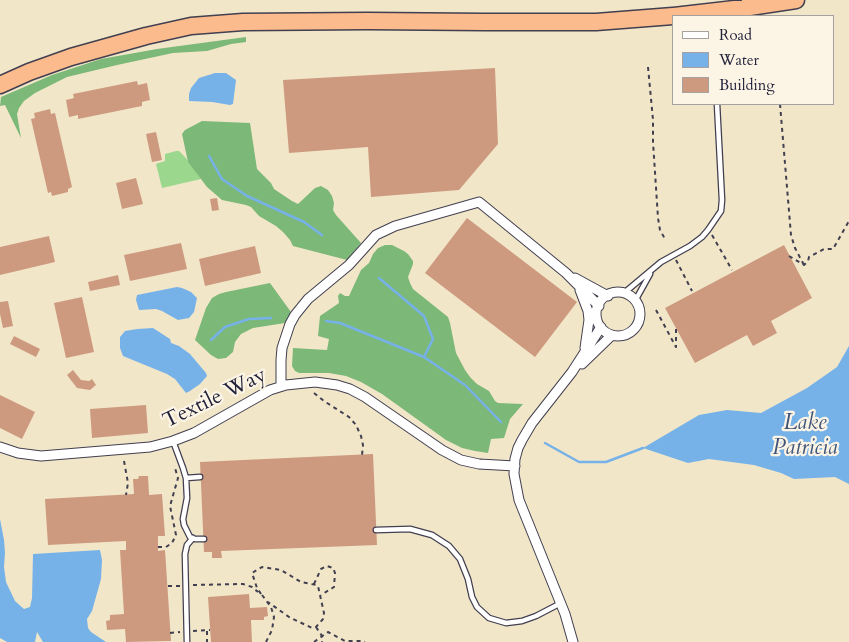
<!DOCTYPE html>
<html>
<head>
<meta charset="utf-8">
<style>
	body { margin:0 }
	#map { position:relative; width:849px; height:642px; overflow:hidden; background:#f2e6c9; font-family:Cardo,serif }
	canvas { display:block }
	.legend { position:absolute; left:672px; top:15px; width:162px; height:90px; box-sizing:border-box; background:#fcf5e5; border:1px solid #a5a1a1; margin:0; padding:6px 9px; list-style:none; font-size:15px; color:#22223b }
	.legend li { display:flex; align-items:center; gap:10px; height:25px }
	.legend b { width:25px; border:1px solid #a5a1a1 }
</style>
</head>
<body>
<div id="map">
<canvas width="849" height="642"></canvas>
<ul class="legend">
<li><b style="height:6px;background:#fff"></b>Road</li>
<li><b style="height:14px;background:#76b2e8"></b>Water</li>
<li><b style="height:14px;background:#cd9a7f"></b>Building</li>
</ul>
</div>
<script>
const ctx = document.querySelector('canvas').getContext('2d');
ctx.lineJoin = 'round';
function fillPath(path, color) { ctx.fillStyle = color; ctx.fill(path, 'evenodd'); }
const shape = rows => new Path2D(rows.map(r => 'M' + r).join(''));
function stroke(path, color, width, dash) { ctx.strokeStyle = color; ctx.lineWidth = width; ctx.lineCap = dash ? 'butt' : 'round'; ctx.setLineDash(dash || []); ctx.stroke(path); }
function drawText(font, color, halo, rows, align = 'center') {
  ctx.font = font + ' Cardo,serif'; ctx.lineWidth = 4.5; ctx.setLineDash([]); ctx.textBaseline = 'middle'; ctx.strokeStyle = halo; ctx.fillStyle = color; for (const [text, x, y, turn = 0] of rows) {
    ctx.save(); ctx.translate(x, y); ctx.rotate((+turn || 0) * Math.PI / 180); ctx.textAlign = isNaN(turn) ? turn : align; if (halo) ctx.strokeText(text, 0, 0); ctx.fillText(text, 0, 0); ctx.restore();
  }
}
fillPath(shape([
	[176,151,179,151,185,157,201,179,162,188,156,164,165,161,165,154]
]), '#9bd88d');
fillPath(shape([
	[246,37,246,42,231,44,207,51,173,53,117,65,67,77,35,93,24,101,19,108,17,114,21,138,5,105,0,106,1,97,52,75,101,59,157,49],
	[202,121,250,123,257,169,271,183,274,189,292,201,298,204,315,188,321,186,328,190,332,196,334,203,333,210,336,215,361,243,347,260,293,246,290,240,283,232,276,226,259,216,251,207,246,205,222,200,207,187,188,162,182,134,185,130],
	[385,245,392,245,404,251,408,254,413,261,413,264,408,277,410,283,413,289,448,317,450,323,456,353,465,370,470,377,477,384,489,391,495,401,498,403,523,404,510,419,504,438,491,439,488,453,475,451,462,448,446,440,382,394,361,382,346,376,329,373,299,373,295,371,292,366,293,348,327,350,329,339,318,336,320,316,339,303,338,296,340,293,345,296,349,296,361,270,369,263,373,254,378,248],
	[270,283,291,312,285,323,253,328,241,334,235,342,233,352,226,358,218,359,211,355,195,340,206,308,212,298,219,294,226,292]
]), '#7cb878');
fillPath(shape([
	[215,73,226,73,236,80,233,104,230,105,212,102,189,101,189,94,191,88,199,78],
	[177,287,182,288,191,292,197,298,194,312,189,318,178,320,162,311,156,309,139,310,136,300,137,295],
	[153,328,170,339,171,343,179,346,190,354,206,373,207,376,200,384,190,391,186,393,175,379,167,374,123,356,120,348,120,337,125,331,137,329],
	[849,346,849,484,835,477,794,479,781,473,754,465,709,459,688,463,643,448,699,415,727,410,761,413,807,388,837,367],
	[0,519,4,540,5,553,4,567,6,582,15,601,24,609,30,607,32,598,33,554,100,550,102,560,101,579,92,611,87,619,88,628,91,632,106,642,43,642,37,632,35,642,7,642,0,638]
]), '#76b2e8');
stroke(shape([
	[209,156,222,179,247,196,304,222,322,235],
	[379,278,424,316,433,339,424,357],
	[326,321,340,323,424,357,465,385,501,422],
	[211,340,225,327,249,319,271,318],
	[545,443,579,462,606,462,643,448]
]), '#76b2e8', 2.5);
fillPath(shape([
	[495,68,498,144,459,190,371,197,368,147,289,153,283,80],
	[137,81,138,85,147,83,150,100,142,102,142,106,78,119,78,115,69,117,66,100,74,98,73,94],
	[50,109,51,114,55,113,72,187,68,189,68,192,52,196,51,192,48,193,31,119,35,118,34,113],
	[156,132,162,160,152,162,146,134],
	[136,178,143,204,122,209,116,183],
	[217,198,219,210,212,211,210,199],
	[467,218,577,302,535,357,425,273],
	[49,236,55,262,0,275,0,247],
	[181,243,187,269,130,281,124,255],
	[784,245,812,298,771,321,777,333,753,346,747,335,695,363,665,308],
	[255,246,261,273,205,286,199,259],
	[118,275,120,285,90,291,88,282],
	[82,297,94,352,66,358,54,303],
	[8,301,13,326,3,328,0,314,0,302],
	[14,336,40,349,36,357,10,344],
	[73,370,81,380,89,381,92,379,96,385,90,390,77,388,67,375],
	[0,395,35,412,22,439,0,428],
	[146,405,148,433,92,438,90,409],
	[373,454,377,545,221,551,222,558,212,558,212,552,204,552,200,462],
	[139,476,148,476,149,495,162,494,165,536,158,536,158,551,165,550,171,641,126,642,125,629,107,630,106,621,110,620,110,615,124,614,120,550,126,550,126,541,48,545,45,499,134,494,133,479,138,479],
	[249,594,250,608,267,607,268,616,264,617,264,620,251,620,252,642,211,642,208,597]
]), '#cd9a7f');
const lane = shape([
	[624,293,661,262,690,246,702,237,708,230,721,211,722,200,717,104],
	[635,301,650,274],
	[173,441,183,468,186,478,187,498,183,519,184,525,190,537,195,539,204,539],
	[186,478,200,477],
	[376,530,410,529,432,535,449,546,460,559,468,579,472,597,477,607,489,618,506,623,522,621,536,616,561,603],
	[187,642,185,554,187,545,193,538]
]);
const street = shape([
	[575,278,608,296],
	[580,290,588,311,589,320,585,348],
	'596 314a22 22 0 1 1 44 0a22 22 0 1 1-44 0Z',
	[582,364,612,335],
	[281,386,281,360,282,348,290,324,295,315,308,299,349,265,376,235,395,226,479,202,566,273,599,306],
	[0,447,18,453,41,456,150,447,173,441,194,433,270,390,286,385,315,382,337,385,350,389,365,397,442,450,461,460,479,464,515,466],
	[573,642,565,614,519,500,514,474,515,459,518,448,522,440,532,423,572,372,601,327]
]);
const highway = shape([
	[674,16,743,8,796,0],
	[0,85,29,72,71,57,146,36,191,26,243,22,367,21,485,22,596,22,673,16]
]);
stroke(lane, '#413f50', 7);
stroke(street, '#413f50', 11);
stroke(highway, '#413f50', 19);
stroke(shape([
	[648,67,653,120,653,142,658,218,660,230,665,239],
	[780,104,791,235,795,248,804,265],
	[712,235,732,270],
	[789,256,804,265,808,261,809,257,824,249,833,249,849,221],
	[676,260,692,291],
	[656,310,676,347,676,328],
	[314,393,324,401,349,417,356,425,361,436,363,445,362,455],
	[124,461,128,483,126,495],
	[158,547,166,547,172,543,176,535,170,506,178,478,175,468],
	[314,584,321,569,327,566,333,568,335,573,334,587,321,595],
	[193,585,243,584,252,587,258,592],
	[168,586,181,586],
	[261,594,257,588,252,573,262,567,281,570,301,582,316,585,318,586,324,613,323,619,316,627,312,628,289,617,268,602],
	[262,595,271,607,274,617,272,630,266,642],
	[316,627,322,636,322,642],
	[193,631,210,630],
	[207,631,207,642],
	[170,633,180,632],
	[314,642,328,632,345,641,362,641,365,642]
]), '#413f50', 2, [4, 4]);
stroke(lane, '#fff', 4.5);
stroke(street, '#fff', 9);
stroke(highway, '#fbbb8d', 16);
drawText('21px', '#22223b', '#fcf5e5', [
	["Textile Way",215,399,-26]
]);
drawText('italic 22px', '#3f5478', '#fcf5e5', [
	["Lake",805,424],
	["Patricia",805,449]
]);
</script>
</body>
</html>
